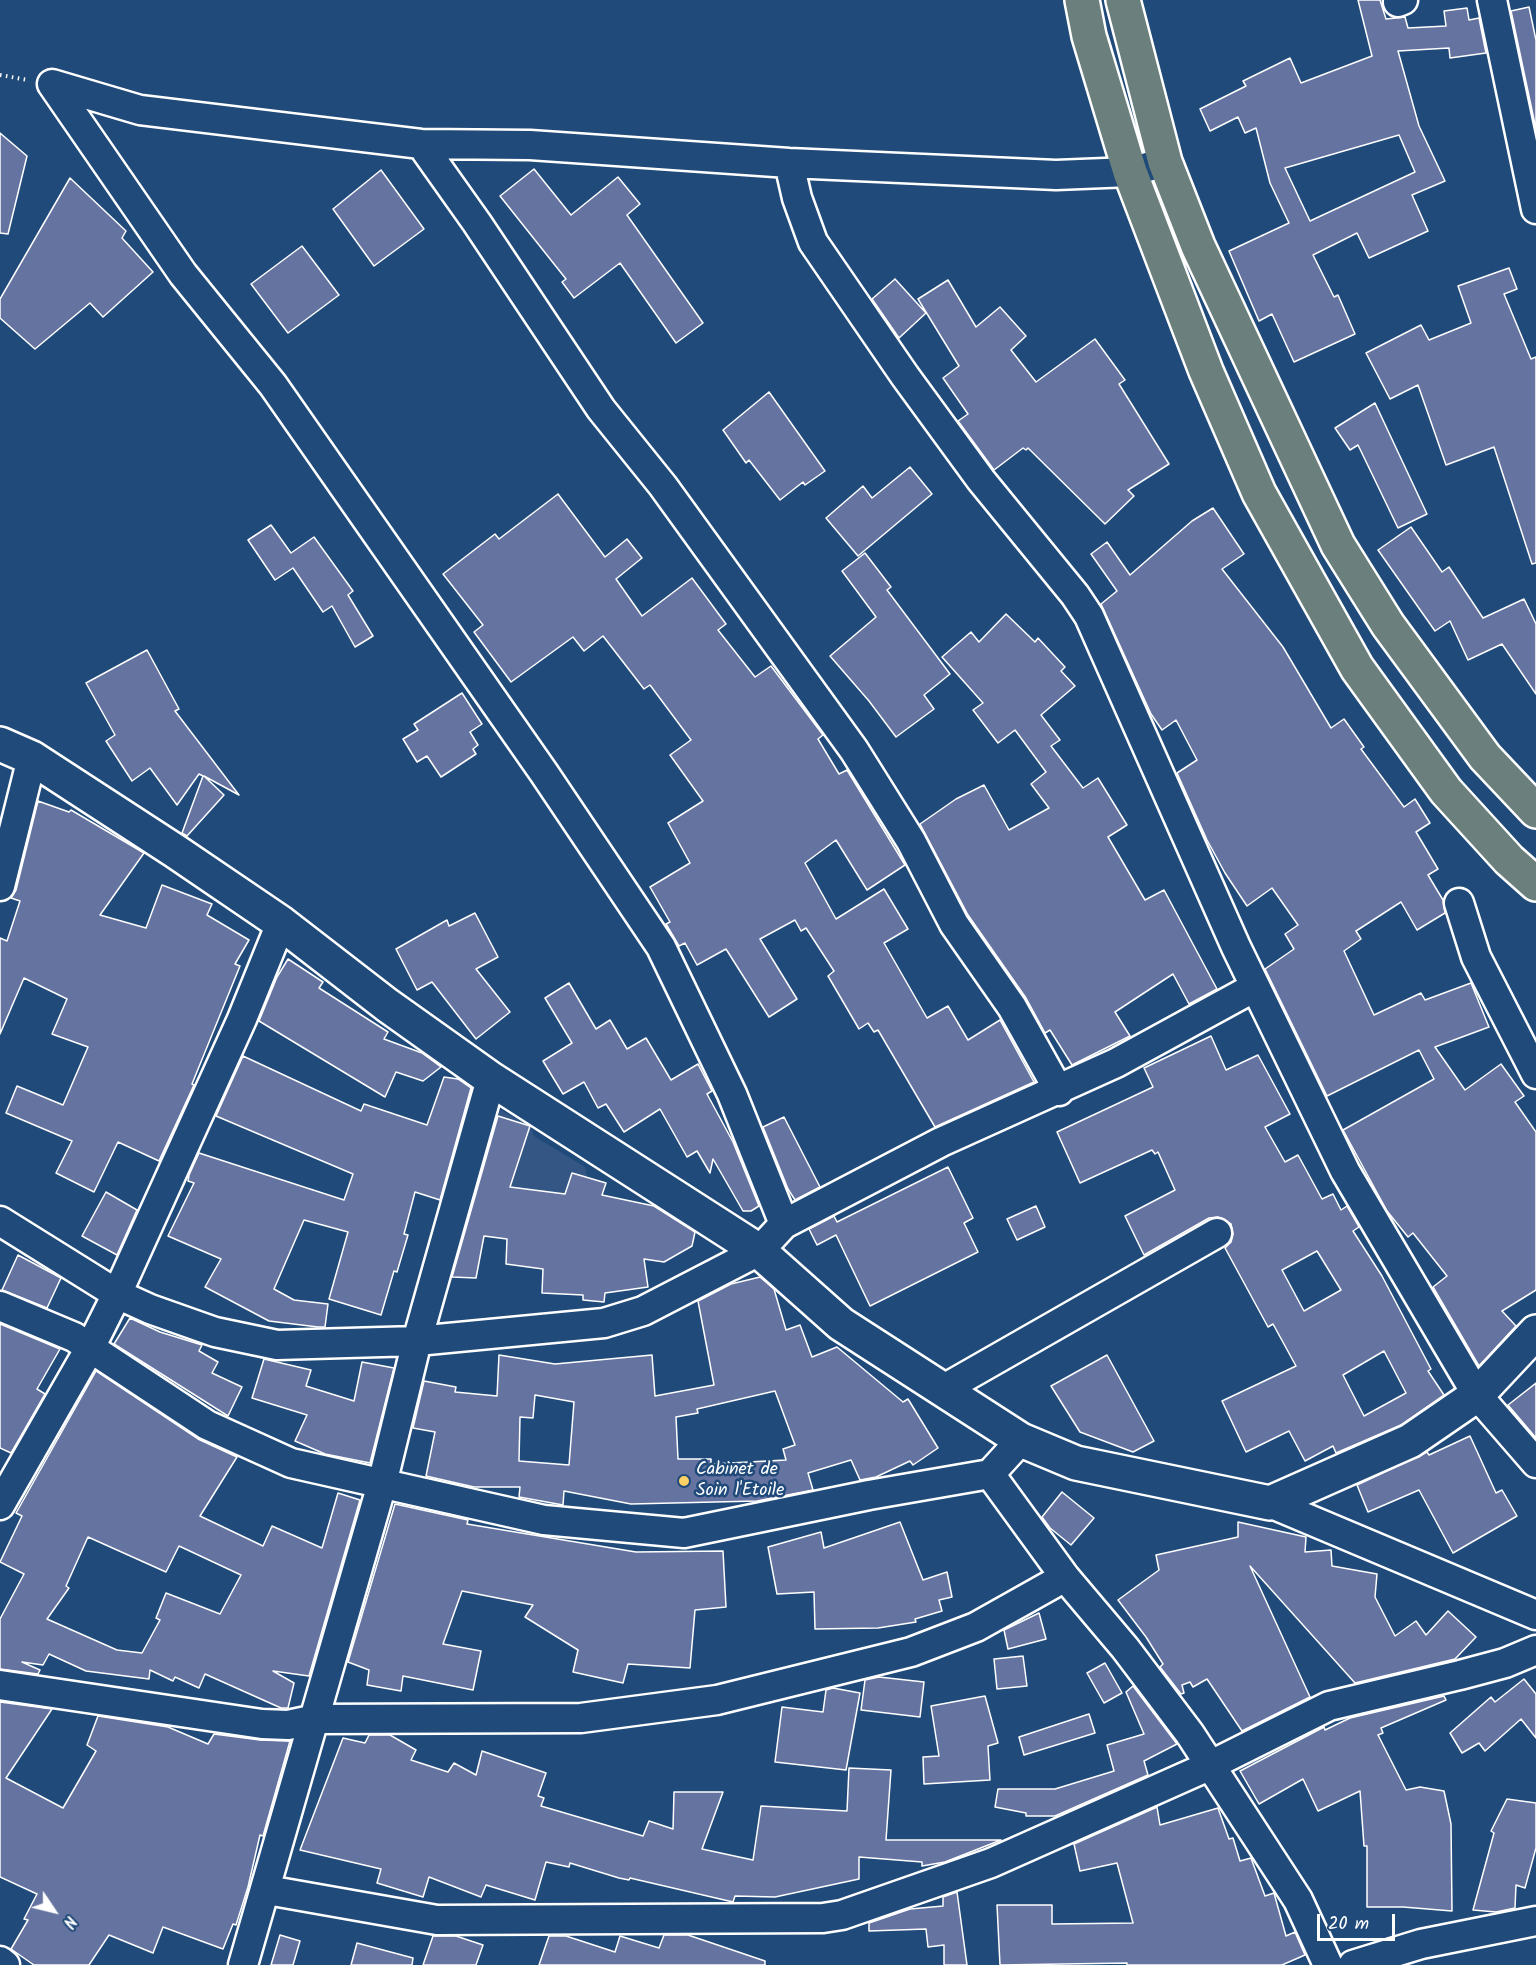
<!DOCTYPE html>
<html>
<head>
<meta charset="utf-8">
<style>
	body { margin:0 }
	#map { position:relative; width:1536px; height:1965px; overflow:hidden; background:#1f4a7a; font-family:Kalam,sans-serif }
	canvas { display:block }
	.north { position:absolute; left:24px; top:1881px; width:60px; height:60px; -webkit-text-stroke:4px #1f4a7a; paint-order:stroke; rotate:125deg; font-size:16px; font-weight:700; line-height:24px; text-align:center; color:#fff }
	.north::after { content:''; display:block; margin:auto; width:21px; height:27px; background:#fff; clip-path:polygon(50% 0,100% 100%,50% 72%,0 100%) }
	.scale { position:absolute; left:1317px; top:1914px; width:78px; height:27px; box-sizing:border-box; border:3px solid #fff; border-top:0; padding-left:8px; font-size:18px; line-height:21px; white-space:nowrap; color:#fff; -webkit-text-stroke:4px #1f4a7a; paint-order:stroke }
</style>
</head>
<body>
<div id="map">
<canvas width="1536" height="1965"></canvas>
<div class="north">N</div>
<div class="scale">20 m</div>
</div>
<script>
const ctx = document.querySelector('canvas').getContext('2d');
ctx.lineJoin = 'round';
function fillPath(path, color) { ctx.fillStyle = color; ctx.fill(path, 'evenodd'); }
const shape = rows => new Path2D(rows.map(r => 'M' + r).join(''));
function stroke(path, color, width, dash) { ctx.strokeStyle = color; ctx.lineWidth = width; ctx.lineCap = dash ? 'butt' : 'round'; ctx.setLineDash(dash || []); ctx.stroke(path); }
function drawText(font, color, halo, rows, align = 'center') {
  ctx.font = font + ' Kalam,sans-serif'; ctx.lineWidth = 5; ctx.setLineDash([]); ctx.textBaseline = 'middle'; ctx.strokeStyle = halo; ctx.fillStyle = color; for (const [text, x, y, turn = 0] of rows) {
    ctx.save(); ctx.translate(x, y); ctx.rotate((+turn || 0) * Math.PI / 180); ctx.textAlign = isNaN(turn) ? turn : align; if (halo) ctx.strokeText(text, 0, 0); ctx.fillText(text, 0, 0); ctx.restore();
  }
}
fillPath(shape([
	[493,1106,530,1126,534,1136,585,1167,587,1176,575,1232,462,1218]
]), '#345685');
const building = shape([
	[1358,0,1380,0,1386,19,1405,17,1408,28,1446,26,1444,11,1467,8,1469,20,1479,18,1486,53,1450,58,1449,48,1398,51,1419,126,1445,181,1412,195,1428,231,1369,258,1357,233,1313,255,1334,297,1338,295,1355,334,1294,362,1272,314,1259,321,1229,251,1289,223,1270,183,1256,128,1245,133,1238,117,1210,131,1200,109,1246,86,1243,81,1290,58,1301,83,1372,56,1358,0],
	[1399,135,1415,172,1310,221,1285,168,1399,135],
	[1529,7,1536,40,1536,129,1511,11,1529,7],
	[0,133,27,156,8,234,0,233,0,133],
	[534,169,571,215,618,177,640,204,627,215,703,323,676,343,620,263,574,298,562,282,566,279,500,196,534,169],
	[381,170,424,229,374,266,333,209,381,170],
	[70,178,126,231,122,238,153,272,103,317,90,303,35,349,0,318,0,299,70,178],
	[302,246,339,295,288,333,251,284,302,246],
	[1509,268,1517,289,1504,294,1531,359,1536,357,1536,563,1532,564,1494,447,1446,465,1418,385,1390,399,1366,353,1421,325,1429,340,1471,323,1458,286,1509,268],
	[895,279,926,313,899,338,872,299,895,279],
	[948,280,976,327,1000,307,1026,336,1011,350,1036,382,1095,339,1125,380,1119,384,1169,464,1128,490,1134,496,1105,524,1028,448,1026,450,1023,448,994,470,958,421,968,414,943,378,959,366,918,299,948,280],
	[769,392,825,471,805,485,803,482,780,500,749,460,746,463,723,430,769,392],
	[1375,403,1427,514,1398,528,1358,445,1350,450,1335,428,1375,403],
	[910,467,932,494,858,556,826,518,863,486,872,498,910,467],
	[558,494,605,557,627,539,642,558,616,579,642,616,692,578,726,624,718,630,755,677,771,666,823,735,818,739,839,774,847,770,905,865,867,890,836,840,805,863,836,919,884,889,908,929,884,943,927,1018,948,1006,968,1040,1000,1020,1034,1082,935,1127,878,1030,874,1032,868,1023,859,1029,828,976,834,971,806,928,801,931,795,920,760,939,797,999,769,1017,726,949,697,965,685,943,679,946,666,924,670,922,650,887,690,863,668,823,703,801,670,755,691,740,650,685,644,689,603,636,584,651,573,637,511,682,474,632,483,625,443,574,495,534,499,539,558,494],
	[1213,508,1244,554,1222,569,1283,647,1331,728,1344,719,1364,747,1361,749,1404,807,1415,799,1430,823,1416,832,1438,869,1428,875,1443,900,1445,913,1417,930,1401,902,1356,931,1361,939,1344,951,1374,1015,1421,993,1425,1000,1471,983,1489,1027,1435,1047,1465,1090,1501,1064,1524,1096,1515,1102,1536,1132,1536,1290,1502,1311,1516,1326,1479,1366,1433,1287,1447,1276,1413,1233,1408,1237,1387,1211,1343,1130,1434,1079,1419,1050,1327,1096,1265,969,1294,949,1285,934,1298,925,1272,888,1247,906,1225,873,1207,840,1177,773,1197,760,1176,720,1162,730,1151,714,1101,604,1117,591,1091,554,1107,542,1130,575,1192,521,1213,508],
	[271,525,291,553,314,537,353,591,348,595,373,636,355,647,332,606,323,612,293,568,275,580,248,540,271,525],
	[1411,527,1442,572,1449,567,1483,618,1524,599,1536,624,1536,694,1502,644,1468,660,1450,621,1435,631,1378,550,1411,527],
	[865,553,891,587,887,590,950,674,924,695,934,709,896,737,869,701,830,656,876,617,842,571,865,553],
	[1006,614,1035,642,1038,638,1065,667,1061,671,1075,686,1041,715,1060,740,1051,746,1083,788,1098,778,1127,825,1108,837,1145,900,1164,890,1217,989,1189,1004,1173,974,1115,1012,1130,1036,1072,1065,1050,1030,1045,1033,1026,998,968,915,920,824,956,799,984,785,1009,830,1049,808,1031,784,1046,772,1015,730,998,743,973,710,983,703,942,657,971,632,979,642,1006,614],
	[147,650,179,709,175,711,239,795,204,776,224,795,187,836,182,833,203,776,199,774,177,805,150,768,132,781,106,741,115,735,86,683,147,650],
	[462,693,482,724,470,732,478,745,473,749,476,754,441,777,427,756,417,762,403,739,418,730,414,724,462,693],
	[38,801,69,812,71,810,144,853,100,915,146,928,162,885,212,904,207,915,249,940,235,964,240,966,192,1084,194,1085,159,1161,118,1142,94,1192,56,1173,72,1141,6,1113,17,1086,63,1105,88,1047,52,1034,67,999,24,978,0,1034,0,938,7,941,20,901,11,898,16,890,38,801],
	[475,913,498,957,476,969,510,1012,476,1039,432,982,417,990,396,949,447,920,449,926,475,913],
	[288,959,323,982,319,988,388,1032,384,1039,422,1053,441,1067,423,1081,396,1072,385,1097,259,1021,277,977,288,959],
	[569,983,596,1029,610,1020,627,1049,646,1038,671,1080,698,1064,712,1091,707,1094,733,1142,759,1206,751,1211,743,1211,713,1159,710,1173,697,1151,687,1157,660,1109,624,1132,606,1104,598,1108,584,1082,563,1094,543,1061,572,1043,545,998,569,983],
	[1211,1036,1226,1070,1258,1055,1290,1114,1265,1127,1285,1162,1298,1155,1322,1199,1333,1194,1341,1210,1347,1206,1359,1227,1353,1231,1382,1276,1431,1369,1428,1371,1444,1395,1401,1425,1336,1453,1333,1446,1305,1461,1289,1431,1246,1452,1222,1401,1296,1366,1273,1324,1268,1327,1225,1248,1231,1242,1233,1234,1231,1224,1218,1217,1209,1218,1144,1255,1125,1216,1175,1190,1158,1152,1155,1154,1152,1150,1080,1183,1057,1132,1153,1087,1144,1068,1211,1036],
	[1317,1251,1341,1290,1304,1311,1282,1270,1317,1251],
	[1384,1351,1406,1393,1364,1416,1343,1375,1384,1351],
	[243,1056,361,1111,364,1104,427,1125,444,1077,458,1079,471,1088,440,1200,415,1192,404,1234,408,1235,397,1272,394,1271,381,1315,329,1299,348,1232,304,1220,274,1289,294,1300,328,1304,325,1327,318,1327,269,1321,205,1287,221,1259,168,1236,194,1183,188,1181,189,1175,199,1153,344,1200,353,1174,216,1116,243,1056],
	[498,1116,530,1126,510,1187,565,1194,572,1173,606,1183,602,1195,654,1206,695,1232,692,1246,664,1262,644,1259,648,1287,605,1293,604,1302,583,1300,583,1295,542,1293,543,1269,506,1264,507,1239,484,1236,476,1278,452,1277,498,1116],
	[784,1117,820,1187,795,1200,788,1189,763,1127,784,1117],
	[948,1167,973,1218,964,1223,978,1252,870,1306,836,1235,817,1245,809,1229,834,1216,837,1222,948,1167],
	[106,1192,137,1210,117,1255,82,1236,106,1192],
	[1036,1206,1045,1227,1017,1240,1007,1219,1036,1206],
	[18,1255,61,1278,47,1308,2,1290,18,1255],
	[760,1277,774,1289,786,1330,800,1325,812,1357,837,1347,903,1402,908,1399,938,1448,913,1465,910,1461,876,1477,860,1480,851,1460,808,1473,813,1490,757,1501,631,1504,564,1491,563,1505,519,1497,520,1487,474,1487,426,1476,435,1432,413,1428,424,1381,456,1387,455,1392,497,1396,499,1355,555,1364,652,1355,655,1396,714,1385,698,1301,731,1284,760,1277],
	[775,1391,795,1445,783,1449,786,1460,711,1464,711,1459,678,1459,676,1417,698,1413,697,1409,775,1391],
	[535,1395,574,1402,569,1465,519,1461,520,1417,533,1418,535,1395],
	[130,1318,160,1332,202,1345,199,1351,218,1362,212,1373,242,1387,228,1416,114,1344,130,1318],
	[0,1324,60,1349,37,1389,45,1394,11,1453,0,1448,0,1324],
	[1107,1355,1154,1441,1133,1452,1080,1432,1051,1386,1107,1355],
	[264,1359,311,1370,306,1386,354,1401,362,1362,394,1368,370,1463,325,1454,295,1441,307,1415,252,1398,264,1359],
	[96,1371,198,1439,237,1457,200,1516,263,1546,272,1526,322,1548,338,1493,360,1500,309,1676,273,1671,294,1683,288,1708,281,1708,205,1674,199,1688,175,1677,173,1681,150,1670,149,1679,86,1671,49,1654,43,1665,22,1662,40,1670,38,1674,0,1669,0,1619,24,1574,0,1562,22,1516,16,1513,96,1371],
	[88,1537,166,1572,179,1546,241,1575,220,1614,166,1593,156,1618,160,1620,142,1653,117,1650,47,1619,69,1588,66,1586,88,1537],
	[1536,1383,1536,1438,1508,1405,1536,1383],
	[1470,1436,1496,1493,1502,1490,1517,1516,1453,1553,1419,1490,1368,1512,1357,1485,1427,1452,1429,1455,1470,1436],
	[1062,1492,1094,1518,1071,1545,1050,1528,1042,1517,1062,1492],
	[395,1504,468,1520,467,1524,636,1552,723,1551,726,1607,695,1610,690,1668,628,1664,623,1683,573,1672,578,1650,525,1617,533,1605,462,1591,443,1644,481,1651,473,1690,403,1676,401,1691,367,1685,369,1670,348,1662,395,1504],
	[900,1522,923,1580,947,1572,952,1597,939,1600,942,1611,915,1619,916,1622,878,1628,815,1629,814,1592,777,1594,768,1547,821,1532,824,1548,900,1522],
	[1238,1522,1306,1537,1305,1552,1331,1550,1332,1566,1377,1574,1375,1597,1395,1636,1416,1621,1426,1635,1448,1611,1476,1637,1455,1659,1355,1683,1250,1566,1310,1697,1242,1731,1207,1679,1193,1687,1190,1682,1182,1685,1184,1693,1181,1694,1160,1667,1163,1664,1146,1637,1118,1600,1159,1570,1156,1555,1238,1537,1238,1522],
	[1039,1613,1046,1639,1008,1649,1004,1630,1039,1613],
	[1023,1656,1027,1686,997,1689,994,1659,1023,1656],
	[1105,1663,1122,1693,1104,1703,1087,1673,1105,1663],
	[879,1677,924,1682,920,1717,861,1710,865,1680,879,1677],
	[1524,1679,1536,1694,1536,1738,1521,1719,1485,1751,1479,1743,1462,1753,1450,1733,1491,1697,1495,1702,1524,1679],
	[1133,1686,1177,1744,1144,1761,1148,1775,1055,1816,1026,1816,1026,1813,995,1807,998,1789,1055,1789,1114,1771,1107,1745,1144,1734,1126,1692,1133,1686],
	[833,1688,860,1693,846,1770,775,1762,782,1707,823,1712,826,1690,833,1688],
	[985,1696,998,1743,988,1746,990,1780,924,1784,923,1757,939,1756,931,1706,985,1696],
	[1444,1696,1446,1700,1381,1728,1383,1733,1378,1735,1406,1790,1420,1787,1444,1791,1451,1824,1452,1911,1403,1907,1367,1907,1367,1846,1364,1846,1360,1791,1318,1811,1303,1779,1259,1804,1240,1771,1324,1727,1325,1730,1350,1718,1444,1696],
	[0,1702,52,1709,6,1778,63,1808,96,1751,87,1745,98,1716,168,1727,208,1744,214,1734,260,1740,290,1741,263,1836,260,1835,248,1887,236,1925,233,1924,223,1949,163,1927,153,1953,109,1935,89,1965,34,1965,11,1949,28,1920,24,1919,37,1894,0,1877,0,1702],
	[1089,1714,1095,1733,1024,1755,1019,1737,1089,1714],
	[369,1735,390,1735,416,1750,411,1760,448,1772,454,1763,476,1775,482,1751,546,1773,538,1796,544,1798,541,1806,643,1836,649,1821,673,1829,674,1792,723,1792,702,1849,753,1860,761,1806,847,1811,849,1768,891,1770,886,1840,1001,1840,945,1862,922,1866,922,1862,859,1857,859,1879,775,1897,735,1896,733,1902,630,1878,629,1880,619,1878,570,1863,569,1867,546,1862,535,1900,486,1885,481,1897,429,1877,423,1897,377,1883,381,1869,300,1850,343,1738,365,1743,369,1735],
	[1507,1799,1536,1803,1536,1848,1525,1888,1516,1885,1515,1908,1496,1912,1473,1910,1494,1833,1491,1831,1507,1799],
	[1157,1807,1160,1825,1218,1808,1229,1839,1233,1838,1240,1861,1251,1858,1265,1896,1274,1893,1286,1936,1295,1932,1305,1955,1282,1965,1127,1965,1127,1963,1000,1965,997,1905,1052,1905,1052,1924,1133,1923,1117,1863,1080,1871,1074,1844,1157,1807],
	[957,1892,967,1965,944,1965,944,1945,928,1947,926,1929,869,1931,869,1923,910,1909,943,1906,943,1897,957,1892],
	[280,1935,300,1941,293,1965,271,1965,280,1935],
	[664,1935,688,1935,765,1961,765,1965,539,1965,549,1936,566,1936,615,1952,620,1936,659,1948,664,1935],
	[433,1936,456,1936,483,1945,476,1965,423,1965,433,1936],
	[357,1943,413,1958,412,1965,351,1965,357,1943]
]);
fillPath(building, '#6573a0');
stroke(building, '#fff', 1.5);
const minor = shape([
	[1492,0,1536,209],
	[1398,2,1403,0],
	[421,144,477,223,601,409,663,486,854,750,911,841,954,924,1012,1007,1059,1091],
	[789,163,797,198,813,242,905,376,981,480,1075,595,1089,616,1236,947,1345,1171,1477,1395,1536,1463],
	[0,886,32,758],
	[1459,903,1476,957,1536,1074],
	[0,1221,117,1294,150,1309,215,1332,277,1345,417,1341,604,1323,643,1311,759,1251,784,1224,941,1142,1116,1063,1255,987],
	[784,1224,732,1094,661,947,544,773,273,385,183,274,52,84,140,110,421,144,530,145,789,163,1056,175,1130,172,1165,162],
	[0,1306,74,1337,207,1425,291,1463,544,1520,684,1533,869,1495,990,1474,1021,1440],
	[942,1390,1217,1233],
	[990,1474,1065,1577,1125,1648,1190,1734,1298,1900,1328,1965],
	[1270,1503,1536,1615],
	[0,1505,90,1348,117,1294,242,1019,281,923],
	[0,1685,262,1724,288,1725,316,1719,581,1718,717,1700,911,1652,976,1627,1065,1577],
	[267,1890,437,1920,823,1918,842,1915,991,1863,1209,1766,1329,1706,1460,1675,1505,1663,1536,1650],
	[0,1961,5,1965],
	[243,1965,382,1484,417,1341,491,1079],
	[1353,1965,1421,1944,1536,1921]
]);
const tertiary = shape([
	[0,744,32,758,175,851,281,923,387,1005,491,1079,759,1251,841,1324,1021,1440,1076,1463,1270,1503,1410,1441,1477,1395,1536,1332]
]);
const primary = shape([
	[1082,0,1089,36,1130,172,1206,371,1259,493,1357,668,1446,791,1509,860,1536,884],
	[1123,0,1165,162,1198,246,1338,545,1388,625,1485,757,1536,811]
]);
stroke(minor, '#fff', 33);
stroke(tertiary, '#fff', 38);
stroke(primary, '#fff', 38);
stroke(shape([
	[0,75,28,80]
]), '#fff', 4, [1.5, 4.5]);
stroke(minor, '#1f4a7a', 28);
stroke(tertiary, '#1f4a7a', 33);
stroke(primary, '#6b7f7c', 33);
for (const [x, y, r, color] of [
	[684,1481,6,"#ffd166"]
]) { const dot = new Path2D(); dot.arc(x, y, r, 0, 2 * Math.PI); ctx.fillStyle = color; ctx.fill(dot); stroke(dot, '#1f4a7a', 2); }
drawText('18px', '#fff', '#1f4a7a', [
	["Cabinet de",696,1471],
	["Soin l'Etoile",696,1492]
], 'left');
</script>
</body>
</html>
